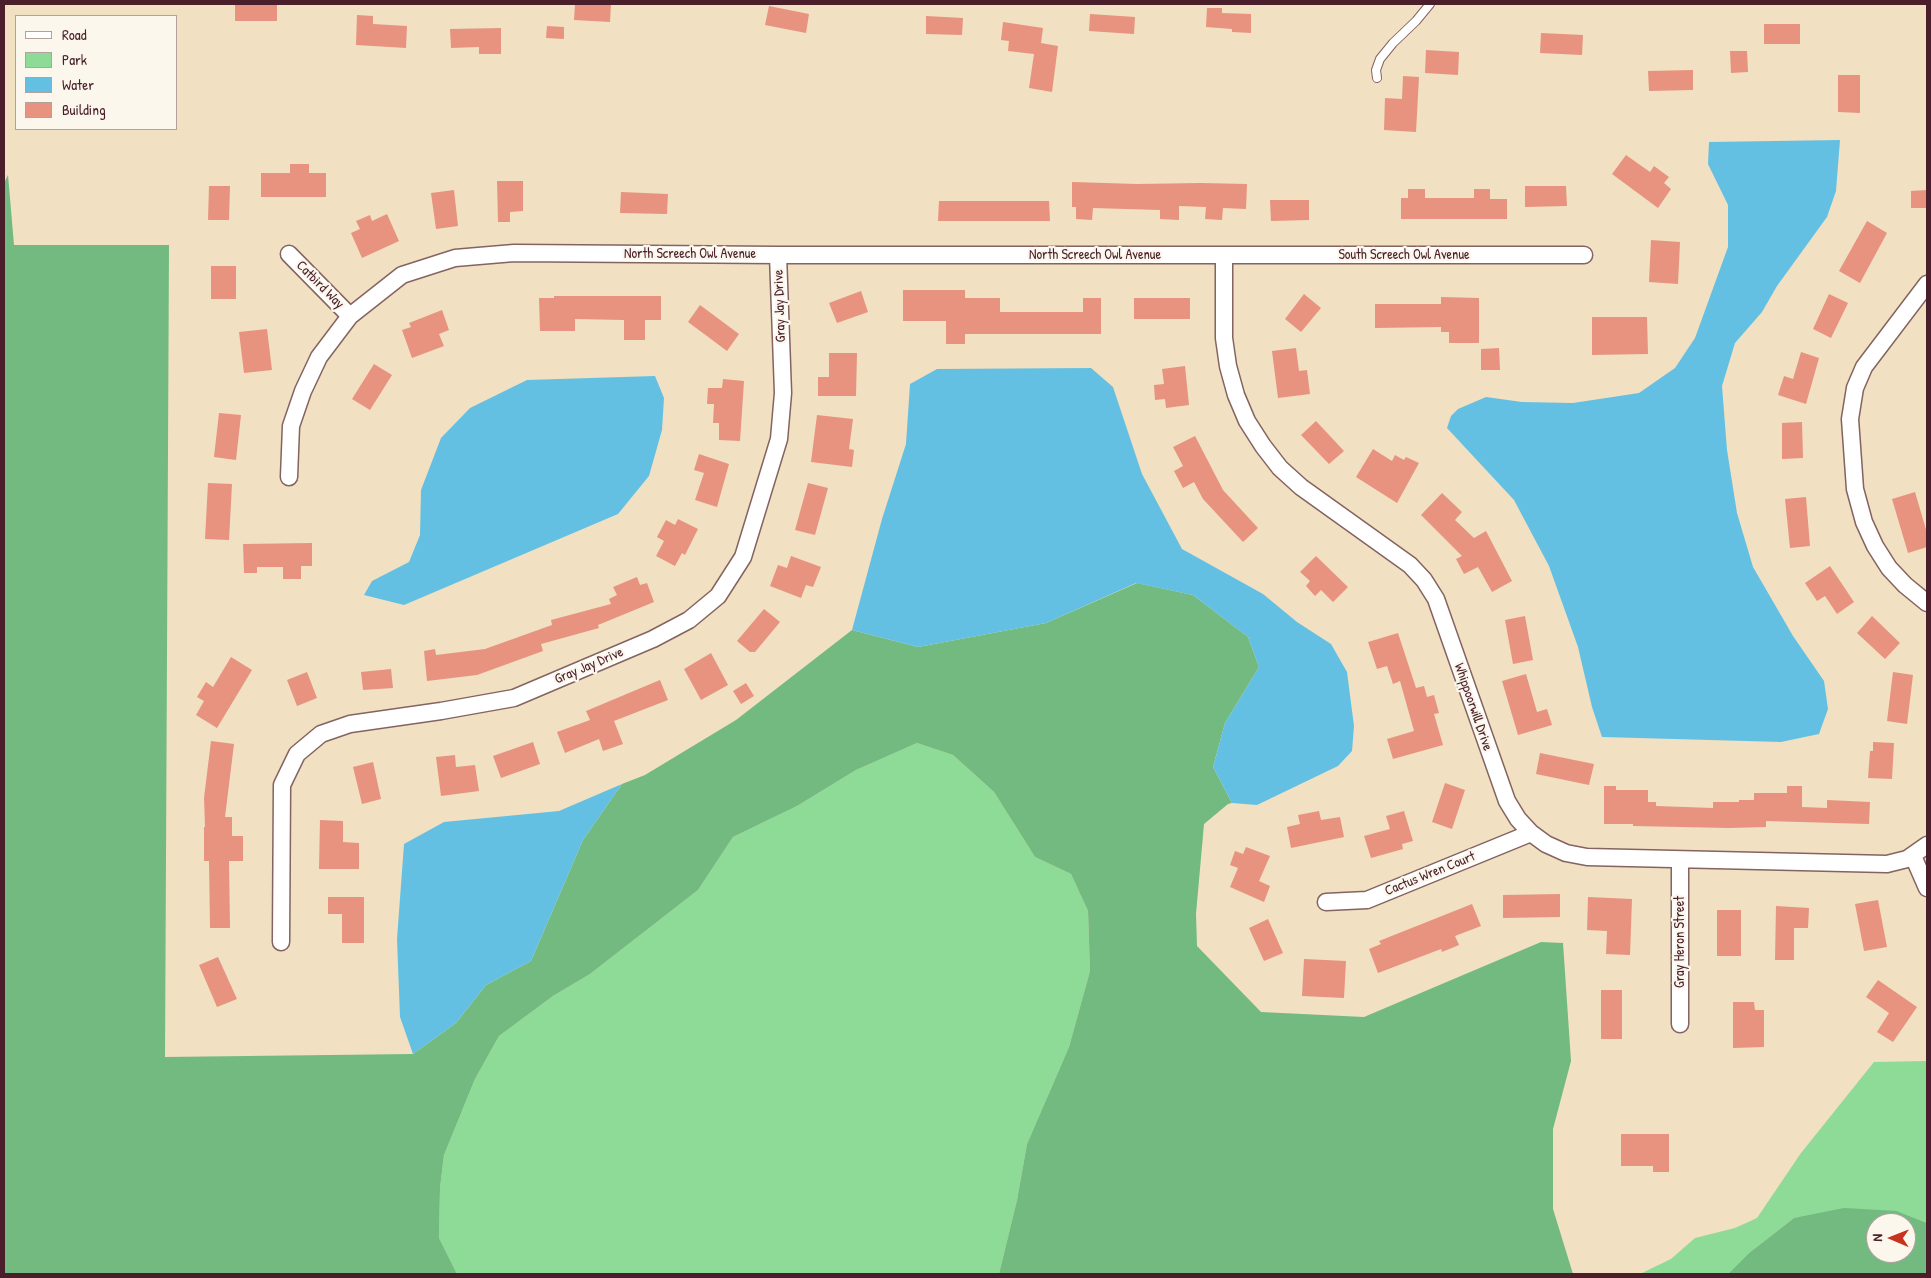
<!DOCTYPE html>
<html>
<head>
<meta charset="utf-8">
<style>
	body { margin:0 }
	#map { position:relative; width:1931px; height:1278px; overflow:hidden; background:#f1e0c1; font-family:"Patrick Hand",sans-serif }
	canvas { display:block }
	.frame { position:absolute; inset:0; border:5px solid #4a1f2b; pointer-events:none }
	.legend { position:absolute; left:15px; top:15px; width:162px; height:115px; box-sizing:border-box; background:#fbf7ec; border:1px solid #b4a19f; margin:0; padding:6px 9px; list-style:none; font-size:15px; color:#4a1f2b }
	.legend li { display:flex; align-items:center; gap:10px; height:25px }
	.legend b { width:25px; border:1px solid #b4a19f }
	.north { position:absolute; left:1866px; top:1213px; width:50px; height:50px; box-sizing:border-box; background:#fbf7ec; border:1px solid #b4a19f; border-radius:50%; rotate:271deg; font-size:14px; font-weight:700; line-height:20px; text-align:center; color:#4a1f2b }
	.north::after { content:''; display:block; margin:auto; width:18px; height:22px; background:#c8321e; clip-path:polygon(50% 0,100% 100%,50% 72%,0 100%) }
</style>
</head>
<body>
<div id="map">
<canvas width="1931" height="1278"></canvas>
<div class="frame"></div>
<ul class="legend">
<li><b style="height:6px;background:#fff"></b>Road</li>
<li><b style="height:14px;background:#8eda97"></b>Park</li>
<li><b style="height:14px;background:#64c0e2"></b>Water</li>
<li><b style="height:14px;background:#e7937f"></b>Building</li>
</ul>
<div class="north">N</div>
</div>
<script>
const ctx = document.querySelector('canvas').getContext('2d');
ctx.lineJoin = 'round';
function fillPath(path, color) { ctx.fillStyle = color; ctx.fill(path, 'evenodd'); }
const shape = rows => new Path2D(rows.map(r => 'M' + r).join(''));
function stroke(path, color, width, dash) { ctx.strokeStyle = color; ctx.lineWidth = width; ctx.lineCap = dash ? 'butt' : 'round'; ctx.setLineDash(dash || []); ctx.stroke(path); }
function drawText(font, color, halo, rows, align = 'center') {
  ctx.font = font + ' "Patrick Hand",sans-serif'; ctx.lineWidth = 4.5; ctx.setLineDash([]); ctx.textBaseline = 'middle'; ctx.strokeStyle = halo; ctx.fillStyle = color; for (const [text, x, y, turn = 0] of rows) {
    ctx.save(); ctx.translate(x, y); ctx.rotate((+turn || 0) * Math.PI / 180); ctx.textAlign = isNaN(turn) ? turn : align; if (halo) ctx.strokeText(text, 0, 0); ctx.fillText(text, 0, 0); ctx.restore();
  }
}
fillPath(shape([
	[917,743,953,755,994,792,1035,857,1071,874,1088,911,1090,971,1069,1047,1027,1144,1017,1200,999,1274,457,1274,439,1238,440,1188,444,1155,475,1079,499,1036,553,996,590,974,698,890,733,837,797,806,856,770],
	[1925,1061,1927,1062,1927,1223,1897,1211,1794,1218,1749,1253,1728,1274,1640,1274,1671,1259,1695,1238,1735,1228,1757,1218,1801,1153,1874,1062]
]), '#8eda97');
fillPath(shape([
	[8,175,14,245,169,245,165,1057,413,1054,456,1023,486,985,531,961,583,840,622,784,645,775,736,720,852,630,918,647,1046,623,1137,583,1193,595,1248,637,1259,667,1225,723,1213,767,1232,803,1228,804,1204,824,1196,914,1197,946,1261,1012,1364,1017,1541,942,1563,943,1571,1061,1553,1129,1553,1209,1573,1274,999,1274,1017,1200,1027,1144,1069,1047,1090,971,1088,911,1071,874,1035,857,994,792,953,755,917,743,856,770,797,806,733,837,698,890,590,974,553,996,499,1036,475,1079,444,1155,440,1188,439,1238,457,1274,4,1274,4,183],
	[1844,1208,1897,1211,1927,1223,1927,1274,1728,1274,1749,1253,1794,1218],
	[1876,1223,1906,1223,1906,1253,1876,1253]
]), '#72ba80');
fillPath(shape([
	[1840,140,1836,191,1827,217,1777,286,1762,312,1735,343,1722,386,1727,450,1737,513,1753,567,1793,636,1824,681,1828,709,1819,734,1781,742,1602,737,1592,707,1578,647,1549,566,1514,500,1447,428,1451,416,1458,409,1486,397,1522,402,1573,403,1639,393,1675,368,1695,338,1728,247,1728,205,1708,164,1709,142],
	[1091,368,1113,387,1142,474,1182,549,1263,594,1297,622,1331,644,1347,672,1354,726,1352,751,1338,766,1257,805,1232,803,1213,767,1225,723,1259,667,1248,637,1193,595,1136,583,1046,623,918,647,852,630,882,519,906,444,910,384,937,369],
	[655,376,664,398,662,430,649,476,618,514,404,605,364,595,372,581,409,562,420,535,421,490,441,438,470,408,527,380],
	[622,784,583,840,531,961,486,985,456,1023,413,1054,400,1017,397,939,404,844,444,822,559,811]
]), '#64c0e2');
fillPath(shape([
	[235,4,277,4,277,21,235,21],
	[575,4,611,4,610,22,574,20],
	[769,6,809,14,806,33,765,25],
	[1207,8,1222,8,1222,13,1251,14,1251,33,1232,32,1232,29,1206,27],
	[1090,14,1135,17,1134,34,1089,31],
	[357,15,373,16,373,24,407,26,406,48,356,45],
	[926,16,963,18,962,35,926,34],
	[1003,22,1043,28,1041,43,1058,46,1052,92,1029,88,1034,54,1008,51,1009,41,1001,40],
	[1764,24,1800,24,1800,44,1764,44],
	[547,26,564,27,564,39,546,38],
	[501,28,501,54,479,54,479,47,451,48,450,29],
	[1541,33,1583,35,1582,55,1540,53],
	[1426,50,1459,52,1458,75,1425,73],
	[1730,51,1747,51,1748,72,1731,73],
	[1693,70,1693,90,1649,91,1648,71],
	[1838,75,1860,75,1860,113,1838,112],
	[1403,76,1419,77,1416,132,1384,130,1385,98,1402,99],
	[1626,155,1650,172,1654,166,1669,177,1664,183,1671,189,1658,208,1612,174],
	[290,164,309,164,309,173,326,173,326,197,261,197,261,173,290,173],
	[497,181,523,181,523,211,510,212,510,222,498,222],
	[1072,182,1137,184,1201,183,1247,184,1246,209,1223,208,1222,220,1205,219,1206,207,1179,206,1179,220,1160,219,1160,210,1093,208,1092,220,1076,219,1076,207,1072,207],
	[209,186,230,186,229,220,208,220],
	[1525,186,1566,186,1567,206,1525,207],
	[1408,189,1425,189,1425,198,1474,198,1474,189,1490,189,1490,199,1507,199,1507,219,1401,219,1401,198,1408,198],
	[454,190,458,226,436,229,431,193],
	[1927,190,1927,208,1911,208,1911,191],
	[621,192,668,194,667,214,620,213],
	[1270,200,1309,200,1309,220,1271,221],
	[939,201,1049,201,1050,221,938,221],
	[387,214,399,241,362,258,351,233,360,229,356,221,370,215,372,221],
	[1867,221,1887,233,1860,283,1839,271],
	[1651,240,1680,242,1678,284,1649,282],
	[211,266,236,266,236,299,211,299],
	[903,290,965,290,965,298,1000,298,1000,312,1083,312,1083,298,1101,298,1101,334,965,334,965,344,946,344,946,321,903,321],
	[861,291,868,312,837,323,829,303],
	[1304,294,1321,308,1301,332,1285,319],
	[1829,294,1848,303,1831,338,1813,329],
	[554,296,661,296,661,320,645,320,645,340,624,340,624,320,575,319,575,331,540,331,539,298,554,298],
	[1441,297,1479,298,1479,343,1449,343,1449,332,1441,332,1441,327,1375,328,1375,304,1441,304],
	[1134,298,1190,298,1190,319,1134,319],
	[700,305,739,334,727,351,688,322],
	[442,310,449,330,439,334,444,346,412,358,402,330,411,327,409,323],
	[1592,317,1647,317,1648,354,1592,355],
	[267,329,272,370,244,373,239,332],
	[1296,348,1299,371,1307,370,1310,394,1278,398,1272,351],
	[1499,348,1500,370,1481,370,1481,349],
	[1801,352,1819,358,1806,404,1778,395,1784,376,1793,379],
	[829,353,857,353,856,396,818,396,818,377,829,377],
	[374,364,392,375,370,410,352,399],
	[1185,366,1189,405,1166,408,1165,399,1155,400,1154,385,1164,384,1162,369],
	[723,379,744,381,740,441,719,440,719,423,713,423,714,404,707,404,708,388,722,388],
	[219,413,241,415,236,460,214,457],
	[817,415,853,419,849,449,854,450,852,467,811,462],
	[1316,421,1344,451,1329,464,1301,435],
	[1802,422,1803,458,1782,459,1782,423],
	[1195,436,1223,490,1258,528,1243,542,1203,499,1194,482,1183,488,1174,471,1183,466,1173,447],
	[1373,449,1392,461,1395,455,1404,460,1406,457,1419,463,1397,503,1356,477],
	[699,454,729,464,717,507,695,500,704,473,694,470],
	[208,483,232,484,229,540,205,539],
	[808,483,828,488,815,535,795,530],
	[1915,492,1927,533,1927,547,1908,553,1892,499],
	[1442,493,1462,512,1455,520,1474,538,1486,531,1512,581,1492,592,1478,567,1464,574,1456,559,1462,556,1421,515],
	[1806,497,1810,546,1790,548,1785,499],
	[678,519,698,529,685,555,682,553,675,566,656,556,664,541,657,537,666,520,675,525],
	[312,543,312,566,301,566,301,579,283,579,283,567,257,567,257,573,244,573,243,544],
	[791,556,821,567,813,587,806,585,801,598,770,586,778,565,787,568],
	[1316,556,1348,587,1333,602,1321,590,1315,596,1306,586,1310,581,1300,572],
	[1830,566,1854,602,1837,614,1825,596,1817,601,1805,583],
	[637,577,640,585,647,583,654,602,598,625,599,628,541,644,543,651,477,675,427,681,424,651,435,649,436,655,485,649,552,625,551,620,611,604,609,599,617,595,613,587],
	[764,609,780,622,755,652,750,652,737,641],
	[1525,616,1533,660,1513,664,1505,620],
	[1872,616,1900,643,1885,659,1857,633],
	[1398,633,1416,688,1424,686,1427,697,1434,695,1439,713,1434,714,1443,745,1393,759,1387,739,1414,731,1400,681,1393,684,1387,666,1377,669,1368,642],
	[711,653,728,685,701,700,684,669],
	[231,657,252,670,217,728,196,715,204,701,197,697,206,682,213,687],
	[391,669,393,688,363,690,361,672],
	[307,672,317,698,297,706,287,680],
	[1893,672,1913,675,1907,724,1887,721],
	[1526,674,1537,712,1547,709,1552,725,1518,735,1502,681],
	[660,680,668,700,614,721,623,744,603,751,599,739,565,753,557,732,590,720,586,711],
	[746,683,754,696,741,704,733,691],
	[211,741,234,744,225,817,232,817,232,836,243,836,243,861,229,861,230,928,210,928,209,861,204,861,204,827,205,827,204,798],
	[533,742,540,764,501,778,493,756],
	[1873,742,1894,743,1892,779,1868,778,1870,751,1873,751],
	[1540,753,1594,764,1589,785,1536,774],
	[455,755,456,767,475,765,479,791,441,796,436,757],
	[373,762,381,799,362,804,353,767],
	[1445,783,1465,790,1452,829,1432,822],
	[1604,786,1616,786,1616,790,1648,790,1648,802,1656,802,1656,806,1713,808,1713,802,1739,802,1739,800,1754,800,1754,793,1787,793,1787,786,1802,786,1802,807,1827,808,1827,800,1870,802,1869,824,1766,821,1766,827,1729,828,1633,826,1633,824,1604,824],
	[1319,811,1321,820,1340,817,1344,837,1291,848,1287,827,1300,824,1298,815],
	[1404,811,1413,841,1402,844,1403,849,1371,858,1364,836,1390,829,1386,816],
	[320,820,343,821,343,842,359,843,359,869,319,869],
	[1246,847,1270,856,1259,881,1270,886,1264,902,1230,887,1238,868,1230,865,1235,851,1243,854],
	[1560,894,1560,917,1503,918,1503,895],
	[328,897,364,897,364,943,342,943,342,914,328,914],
	[1588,897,1632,899,1630,955,1606,954,1607,931,1587,930],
	[1878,900,1887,947,1864,951,1855,904],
	[1472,904,1481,926,1455,936,1459,945,1442,952,1441,949,1378,973,1369,949,1381,944,1379,941],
	[1776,906,1809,908,1808,928,1794,928,1794,960,1775,960],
	[1717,910,1741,910,1741,956,1717,956],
	[1268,919,1283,953,1264,961,1249,928],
	[218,957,237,999,217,1007,199,965],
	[1304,959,1346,961,1344,998,1302,996],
	[1878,980,1917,1007,1893,1042,1877,1032,1889,1013,1866,997],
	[1601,990,1622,990,1622,1039,1601,1039],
	[1733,1002,1754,1002,1755,1010,1764,1010,1764,1047,1733,1048],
	[1621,1134,1669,1134,1669,1172,1653,1172,1653,1166,1621,1166]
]), '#e7937f');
const lane = shape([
	[1377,78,1376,70,1380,59,1393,43,1416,21,1430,4]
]);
const street = shape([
	[289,254,350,316],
	[1224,255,1224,338,1228,366,1236,395,1247,421,1263,446,1280,468,1301,487,1410,565,1424,580,1436,599,1507,801,1518,819,1531,833,1546,844,1566,853,1587,857,1887,864,1907,859,1927,845],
	[1927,284,1864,367,1855,388,1850,419,1855,489,1864,522,1875,546,1889,568,1905,585,1927,603],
	[289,477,291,426,303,391,319,357,350,316,402,275,455,258,514,253,778,255,1584,255],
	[1913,856,1927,888],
	[1680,860,1680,1024],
	[1326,902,1367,900,1531,833],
	[281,942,282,785,297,754,321,734,350,724,441,711,514,698,653,639,689,620,718,596,743,557,779,439,783,393,778,255]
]);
stroke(lane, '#846360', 10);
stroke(street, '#846360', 19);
stroke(lane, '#fff', 8);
stroke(street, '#fff', 16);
drawText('14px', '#4a1f2b', '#fbf7ec', [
	["North Screech Owl Avenue",690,254],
	["North Screech Owl Avenue",1095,255],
	["South Screech Owl Avenue",1404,255],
	["Catbird Way",320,285,45],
	["Gray Jay Drive",780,306,-92],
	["Gray Jay Drive",589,666,-23],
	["Whippoorwill Drive",1473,707,71],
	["Cactus Wren Court",1430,874,-22],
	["Gray Heron Street",1680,942,-90]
]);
</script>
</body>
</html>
